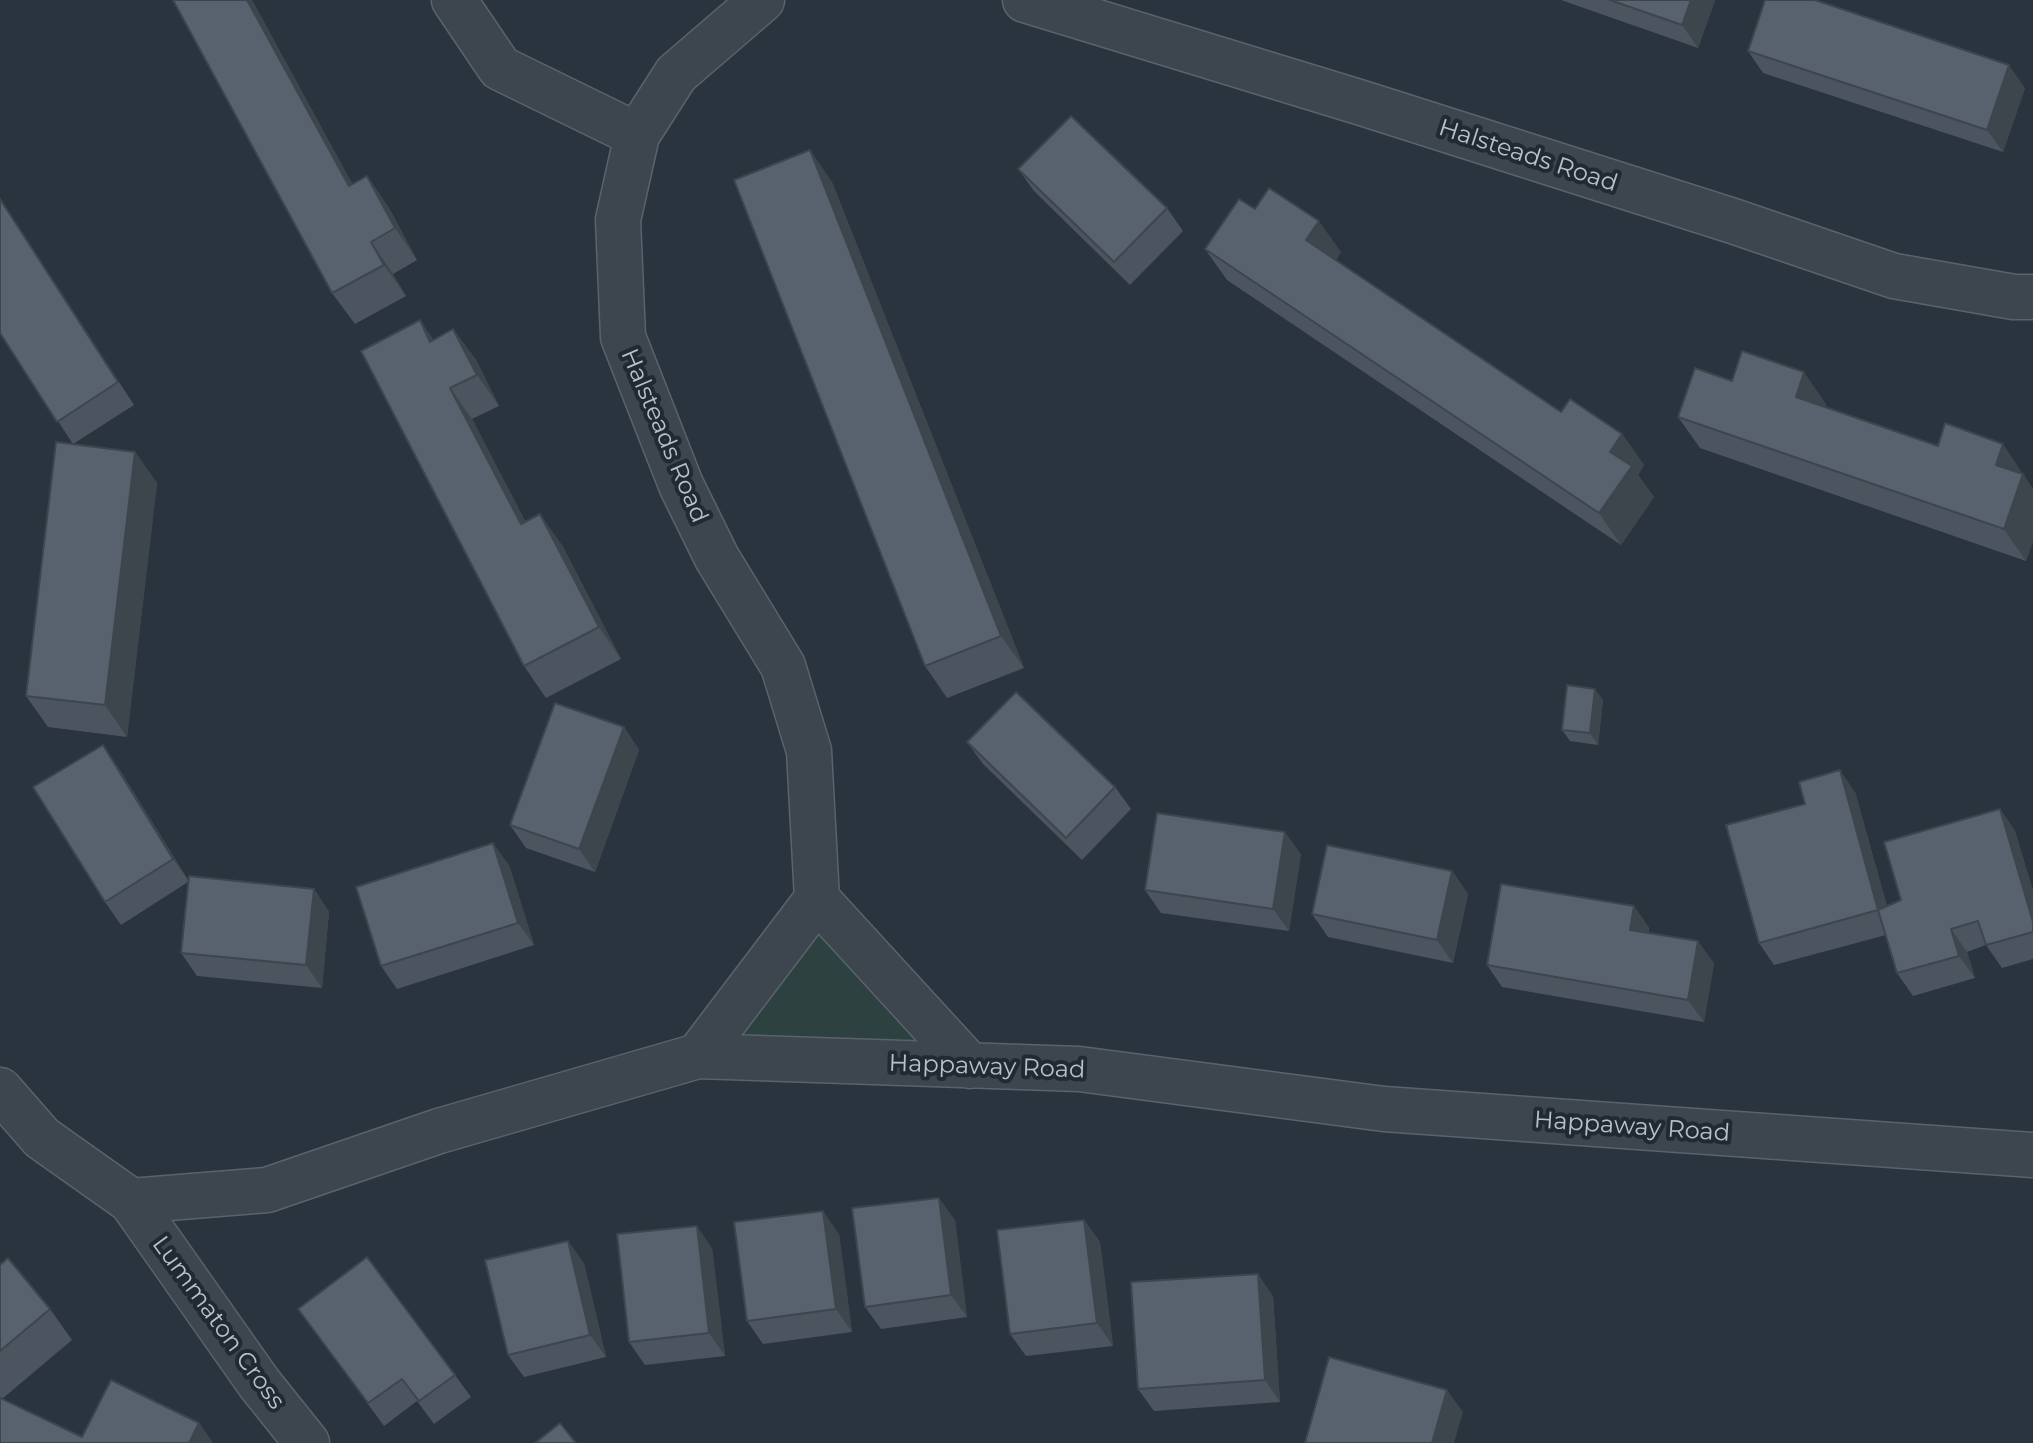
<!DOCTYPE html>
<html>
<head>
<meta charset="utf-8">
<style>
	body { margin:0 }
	canvas { display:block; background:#29343e }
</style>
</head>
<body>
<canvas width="2033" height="1443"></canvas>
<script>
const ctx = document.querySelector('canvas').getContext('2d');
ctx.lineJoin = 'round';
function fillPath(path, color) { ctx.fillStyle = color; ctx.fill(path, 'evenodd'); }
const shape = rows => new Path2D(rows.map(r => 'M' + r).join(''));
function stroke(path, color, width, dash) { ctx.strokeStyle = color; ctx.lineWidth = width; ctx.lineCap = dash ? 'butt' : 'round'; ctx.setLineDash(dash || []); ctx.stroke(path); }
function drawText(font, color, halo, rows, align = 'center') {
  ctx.font = font + ' Montserrat,sans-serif'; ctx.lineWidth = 8; ctx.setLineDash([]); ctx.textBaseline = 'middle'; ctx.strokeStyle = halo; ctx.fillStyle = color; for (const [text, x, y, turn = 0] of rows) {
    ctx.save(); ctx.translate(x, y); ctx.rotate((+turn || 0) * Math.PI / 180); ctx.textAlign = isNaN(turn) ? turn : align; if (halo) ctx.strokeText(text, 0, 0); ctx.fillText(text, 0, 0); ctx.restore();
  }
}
fillPath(shape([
	[817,899,970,1066,698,1056]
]), '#2c4140');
const street = shape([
	[454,0,500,68,637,135],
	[762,0,676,74,637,135,618,220,623,337,681,485,717,558,783,666,809,751,817,899],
	[1025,0,1362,103,1733,221,1894,276,2014,297,2033,297],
	[698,1056,817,899,970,1066],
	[0,1090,42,1138,131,1201,259,1383,307,1443],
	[131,1201,267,1190,439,1131,698,1056,1079,1069,1384,1109,2033,1155]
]);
stroke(street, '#5a636c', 47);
stroke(street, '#3d454f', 44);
fillPath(shape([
	[173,0,252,0,352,184,367,176,389,208,417,260,393,274,406,296,355,324,332,293],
	[1561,0,1715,0,1698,48],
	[1748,51,2025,88,2003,152,1763,73],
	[1018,169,1167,208,1183,231,1130,285,1034,191],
	[832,182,1024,668,947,698,925,666],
	[0,198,134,405,73,444,0,333],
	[1255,209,1341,252,1336,260,1561,412,1622,434,1644,465,1638,475,1654,497,1621,545,1227,280,1205,249],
	[453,329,476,360,499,406,472,419,525,521,562,545,621,659,546,698,524,666,433,340],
	[1732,381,1826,404,1825,407,2025,475,2024,476,2033,489,2033,541,2026,561,1700,448,1678,417],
	[135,452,157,483,127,737,48,727,26,696],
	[1603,700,1598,745,1570,741,1562,730],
	[624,727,639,750,595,872,526,848,510,825],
	[967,742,1115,787,1131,809,1082,860,983,764],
	[118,767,188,880,314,889,329,912,322,988,197,976,181,953,188,882,121,925,105,902],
	[1855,792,1887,906,1901,900,2000,809,2015,831,2033,891,2033,959,2002,968,1986,945,1967,952,1975,978,1913,996,1897,973,1886,935,1774,965,1759,943],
	[1301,854,1289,931,1161,913,1145,890],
	[509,865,534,945,397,989,381,966],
	[1452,871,1468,894,1453,963,1328,937,1312,914],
	[1634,906,1649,928,1649,933,1714,963,1704,1022,1502,987,1487,965],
	[955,1220,967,1317,881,1329,865,1307],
	[1084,1220,1100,1242,1113,1346,1026,1356,1010,1334],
	[839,1234,852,1332,763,1344,747,1321],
	[712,1248,725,1356,645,1365,629,1342],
	[584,1263,606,1357,524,1377,508,1355],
	[0,1265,50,1309,72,1340,2,1399,82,1437,199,1423,213,1443,0,1443],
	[1273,1296,1280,1402,1154,1411,1138,1389],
	[298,1309,455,1375,471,1397,434,1424,417,1401,384,1426]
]), '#4b545f');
fillPath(shape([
	[247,0,252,0,371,218,349,186],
	[1691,0,1715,0,1698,48,1682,25],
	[2009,65,2025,88,2003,152,1987,130],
	[810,150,832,182,1024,668,1001,636],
	[367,176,389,208,417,260,395,228],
	[0,198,134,405,0,199],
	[1319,221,1341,252,1328,271,1306,240],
	[371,242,393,274,406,296,384,265],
	[420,320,442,352,430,342],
	[453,329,476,360,499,406,477,375],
	[1804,372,1826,404,1818,428,1796,397],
	[450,388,472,419,543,555,521,524],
	[1622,434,1644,465,1638,475,1654,497,1621,545,1599,513,1610,452],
	[2003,444,2033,489,2033,541,2026,561,2004,529,1996,465],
	[135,452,157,483,127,737,105,705],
	[540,514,562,545,621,659,599,627],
	[1595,689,1603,700,1598,745,1590,733],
	[624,727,639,750,595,872,579,849],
	[103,745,118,767,189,881,173,859],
	[1840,770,1855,792,1894,932,1878,910],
	[2000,809,2015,831,2033,891,2033,922],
	[1285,832,1301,854,1289,931,1273,909],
	[493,843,509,865,534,945,518,923],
	[1452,871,1468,894,1453,963,1437,940],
	[314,889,329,912,322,988,306,965],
	[1634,906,1649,928,1645,952,1630,930],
	[1951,929,1967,952,1975,978,1959,956],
	[1698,941,1714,963,1704,1022,1688,1000],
	[939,1198,955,1220,967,1317,951,1295],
	[823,1211,839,1234,852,1332,836,1309],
	[1084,1220,1100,1242,1113,1346,1097,1323],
	[697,1226,712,1248,725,1356,709,1333],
	[568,1241,584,1263,606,1357,590,1335],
	[1258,1274,1273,1296,1280,1402,1265,1380],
	[1447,1390,1463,1412,1454,1443,1432,1443],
	[199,1423,213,1443,189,1443]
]), '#3d454d');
const building = shape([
	[173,0,247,0,349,186,367,176,395,228,371,242,384,265,332,293,173,0],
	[1610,0,1691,0,1682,25,1610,0],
	[1765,0,1815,0,2009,65,1987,130,1748,51,1765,0],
	[1071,116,1167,208,1114,262,1018,169,1071,116],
	[810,150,1001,636,925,666,734,180,810,150],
	[1269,188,1319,221,1306,240,1561,412,1570,399,1622,434,1610,452,1632,466,1599,513,1205,249,1239,199,1255,209,1269,188],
	[0,199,118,382,57,422,0,333,0,199],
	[420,320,430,342,453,329,477,375,450,388,521,524,540,514,599,627,524,666,361,351,420,320],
	[1742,351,1804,372,1796,397,1938,446,1945,423,2003,444,1996,465,2023,474,2004,529,1678,417,1695,368,1732,381,1742,351],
	[56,442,135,452,105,705,26,696,56,442],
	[1567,685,1595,689,1590,733,1562,730,1567,685],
	[1016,692,1115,787,1066,838,967,742,1016,692],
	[555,703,624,727,579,849,510,825,555,703],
	[103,745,173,859,105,902,33,787,103,745],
	[1840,770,1878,910,1759,943,1726,825,1805,804,1799,782,1840,770],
	[2000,809,2033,922,2033,932,1986,945,1978,921,1951,929,1959,956,1897,973,1878,910,1901,900,1884,842,2000,809],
	[1157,813,1285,832,1273,909,1145,890,1157,813],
	[493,843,518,923,381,966,356,887,493,843],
	[1327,845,1452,871,1437,940,1312,914,1327,845],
	[189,876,314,889,306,965,181,953,189,876],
	[1501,884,1634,906,1630,930,1698,941,1688,1000,1487,965,1501,884],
	[939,1198,951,1295,865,1307,852,1208,939,1198],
	[823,1211,836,1309,747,1321,734,1222,823,1211],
	[1084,1220,1097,1323,1010,1334,997,1230,1084,1220],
	[697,1226,709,1333,629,1342,617,1234,697,1226],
	[568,1241,590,1335,508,1355,485,1260,568,1241],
	[367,1257,455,1375,419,1401,402,1379,368,1403,298,1309,367,1257],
	[8,1258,50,1309,0,1351,0,1265,8,1258],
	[1258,1274,1265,1380,1138,1389,1131,1282,1258,1274],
	[1329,1357,1447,1390,1432,1443,1305,1443,1329,1357],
	[111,1380,199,1423,189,1443,0,1443,0,1398,82,1437,111,1380],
	[560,1423,576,1443,535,1443,560,1423]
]);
fillPath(building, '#57626e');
stroke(building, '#3d454d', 2);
drawText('24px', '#b9c0c9', '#212a34', [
	["Halsteads Road",1528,156,18],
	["Halsteads Road",664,436,67],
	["Happaway Road",987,1067,2],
	["Happaway Road",1632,1127,4],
	["Lummaton Cross",218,1323,54]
]);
</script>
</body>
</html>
